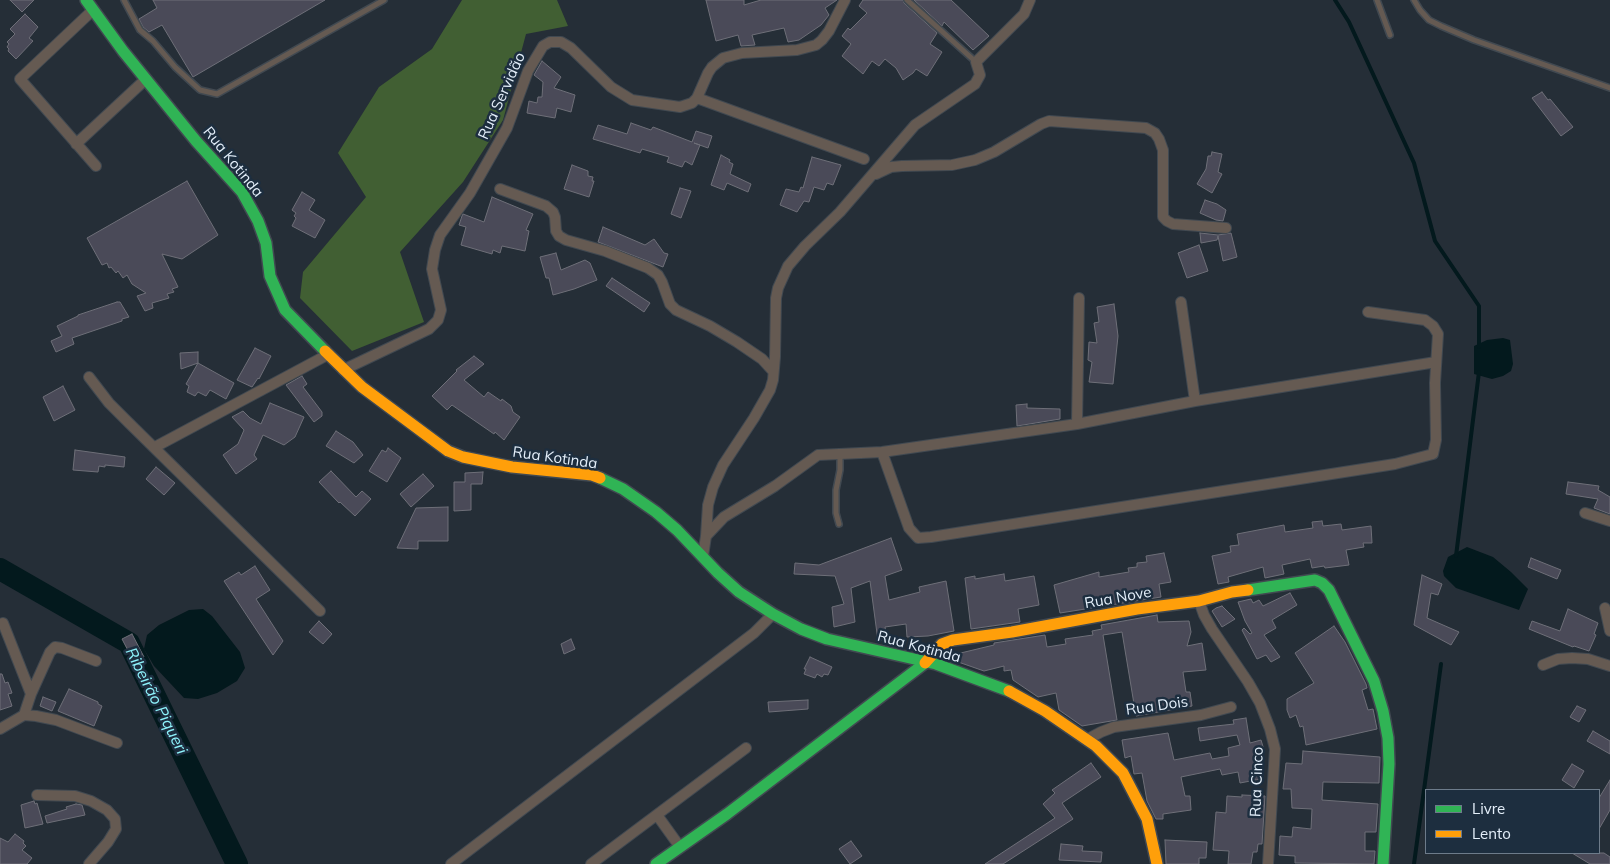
<!DOCTYPE html>
<html>
<head>
<meta charset="utf-8">
<style>
	body { margin:0 }
	#map { position:relative; width:1610px; height:864px; overflow:hidden; background:#252e37; font-family:Mulish,sans-serif }
	canvas { display:block }
	.legend { position:absolute; left:1425px; top:789px; width:175px; height:65px; box-sizing:border-box; background:#1d2e3f; border:1px solid #6d7b8a; margin:0; padding:6px 9px; list-style:none; font-size:15px; color:#e4effa }
	.legend li { display:flex; align-items:center; gap:10px; height:25px }
	.legend b { width:25px; border:1px solid #6d7b8a }
</style>
</head>
<body>
<div id="map">
<canvas width="1610" height="864"></canvas>
<ul class="legend">
<li><b style="height:6px;background:#30b455"></b>Livre</li>
<li><b style="height:6px;background:#ff9f0a"></b>Lento</li>
</ul>
</div>
<script>
const ctx = document.querySelector('canvas').getContext('2d');
ctx.lineJoin = 'round';
function fillPath(path, color) { ctx.fillStyle = color; ctx.fill(path, 'evenodd'); }
const shape = rows => new Path2D(rows.map(r => 'M' + r).join(''));
function stroke(path, color, width, dash) { ctx.strokeStyle = color; ctx.lineWidth = width; ctx.lineCap = dash ? 'butt' : 'round'; ctx.setLineDash(dash || []); ctx.stroke(path); }
function drawText(font, color, halo, rows, align = 'center') {
  ctx.font = font + ' Mulish,sans-serif'; ctx.lineWidth = 5; ctx.setLineDash([]); ctx.textBaseline = 'middle'; ctx.strokeStyle = halo; ctx.fillStyle = color; for (const [text, x, y, turn = 0] of rows) {
    ctx.save(); ctx.translate(x, y); ctx.rotate((+turn || 0) * Math.PI / 180); ctx.textAlign = isNaN(turn) ? turn : align; if (halo) ctx.strokeText(text, 0, 0); ctx.fillText(text, 0, 0); ctx.restore();
  }
}
fillPath(shape([
	[462,0,557,0,568,26,526,34,503,120,463,182,400,252,424,322,352,351,300,298,303,272,366,197,338,153,379,87,432,49]
]), '#415f33');
fillPath(shape([
	[1503,338,1510,340,1513,364,1511,371,1503,376,1492,379,1474,374,1474,346,1487,340],
	[1467,547,1493,557,1511,572,1528,589,1519,610,1456,588,1444,576,1443,571,1448,557],
	[203,609,212,616,240,652,245,668,237,681,217,693,198,699,184,698,154,666,144,649,147,635,159,625,189,610]
]), '#03191d');
stroke(shape([
	[1335,0,1349,22,1414,163,1435,241,1479,306,1479,347],
	[1456,556,1479,372],
	[1414,864,1441,664]
]), '#03191d', 4);
stroke(shape([
	[0,569,129,643,237,864]
]), '#03191d', 22);
const building = shape([
	[10,0,34,0,22,12,10,0],
	[153,0,325,0,193,77,162,25,149,32,143,27,139,19,157,8,153,0],
	[706,0,744,0,744,5,761,0,837,0,825,8,829,15,821,25,799,40,788,42,784,28,752,35,755,45,741,46,738,35,716,41,706,0],
	[863,0,903,0,904,3,937,33,930,44,942,52,927,76,916,69,913,73,903,80,896,68,885,59,879,66,872,61,863,74,842,56,851,44,842,36,848,28,850,30,867,13,859,6,863,0],
	[914,0,951,0,989,36,973,50,944,22,942,26,914,0],
	[25,14,38,27,29,38,33,41,16,59,8,51,9,49,7,47,9,44,7,42,15,34,10,29,25,14],
	[542,61,561,77,554,88,575,95,571,112,557,108,555,118,527,113,529,101,537,103,538,97,542,97,543,82,534,75,542,61],
	[1542,92,1548,100,1550,99,1573,127,1561,136,1532,98,1542,92],
	[631,123,651,130,653,127,692,142,696,131,712,136,708,148,694,143,700,145,692,165,685,161,682,167,667,162,669,157,642,149,640,153,593,139,598,125,627,134,631,123],
	[1212,152,1222,154,1218,172,1222,174,1212,193,1197,184,1206,169,1208,156,1211,156,1212,152],
	[721,155,730,160,729,162,733,164,730,174,751,184,748,192,727,183,724,190,711,185,721,155],
	[812,157,841,165,833,185,827,183,824,190,814,187,809,202,804,201,797,212,780,205,786,189,799,192,801,187,803,188,812,157],
	[572,165,588,171,588,176,593,177,592,181,594,181,589,197,564,189,572,165],
	[187,181,218,235,182,259,162,254,178,287,172,289,174,292,167,294,169,298,152,303,153,308,145,311,137,296,146,293,132,284,127,275,123,278,118,271,116,273,111,267,109,268,107,263,102,265,87,238,187,181],
	[680,188,691,191,681,218,671,214,680,188],
	[302,192,315,200,309,210,325,220,315,238,292,226,296,218,294,216,296,213,292,210,302,192],
	[492,197,533,214,526,230,529,231,525,251,502,246,500,253,493,250,492,254,461,245,466,227,459,225,462,216,463,214,484,222,492,197],
	[1205,200,1217,204,1226,210,1223,221,1216,220,1200,213,1205,200],
	[603,227,645,245,654,239,664,253,668,254,663,267,598,242,603,227],
	[1200,233,1218,235,1231,233,1237,257,1223,261,1218,236,1217,240,1201,243,1200,233],
	[1199,245,1208,271,1187,278,1178,253,1199,245],
	[556,253,561,270,585,260,590,263,597,280,574,289,553,295,549,278,546,278,540,257,556,253],
	[612,278,650,303,644,312,606,286,612,278],
	[117,302,120,302,129,317,122,319,122,321,72,338,74,344,56,352,51,341,62,336,57,326,78,316,78,315,117,302],
	[1114,304,1118,336,1113,384,1089,382,1092,362,1088,360,1089,342,1097,343,1094,323,1099,322,1097,307,1114,304],
	[255,348,271,356,259,379,258,378,252,387,237,380,255,348],
	[198,352,198,363,234,383,226,399,210,390,206,396,198,392,195,396,187,392,189,386,186,384,198,363,181,369,180,353,198,352],
	[474,356,484,364,464,380,484,397,488,392,501,401,502,399,511,406,513,412,520,417,504,440,495,432,494,434,452,405,447,410,432,396,457,371,456,370,474,356],
	[302,376,307,384,303,387,322,412,322,416,314,422,286,385,302,376],
	[63,386,75,410,54,421,43,397,63,386],
	[270,403,304,417,295,437,284,445,263,435,254,455,257,459,236,474,223,455,238,444,244,430,232,417,243,411,250,418,261,424,270,403],
	[1027,404,1027,408,1060,409,1060,419,1017,426,1016,405,1027,404],
	[336,431,353,442,363,455,354,463,326,446,336,431],
	[388,448,401,458,387,482,369,471,382,450,386,452,388,448],
	[75,450,125,457,124,467,105,465,105,467,99,466,98,472,73,470,75,450],
	[156,467,175,483,164,495,146,479,156,467],
	[331,471,356,497,362,491,371,499,355,516,340,502,339,503,319,482,331,471],
	[483,472,482,484,471,484,471,510,454,511,454,482,465,482,465,473,483,472],
	[423,474,434,486,411,507,400,494,423,474],
	[1568,482,1599,486,1598,490,1610,497,1610,514,1594,508,1598,499,1566,494,1568,482],
	[448,507,448,541,418,541,418,549,397,548,416,508,448,507],
	[1322,521,1323,526,1341,524,1342,530,1371,526,1372,543,1363,543,1364,547,1346,550,1349,565,1325,568,1324,566,1312,568,1310,559,1282,565,1284,574,1265,578,1263,567,1228,577,1229,582,1218,584,1212,556,1231,552,1230,546,1239,545,1237,534,1284,525,1285,532,1313,528,1312,522,1322,521],
	[891,538,902,570,885,576,889,600,920,592,919,587,946,581,954,631,928,636,907,637,906,624,885,627,887,639,878,641,870,581,851,588,855,622,834,627,832,607,844,604,835,576,794,574,795,563,819,565,891,538],
	[1164,553,1171,582,1159,584,1161,597,1060,613,1054,585,1099,572,1099,577,1129,572,1128,568,1137,567,1137,563,1147,562,1146,556,1164,553],
	[1531,558,1561,570,1557,579,1528,567,1531,558],
	[255,566,270,590,256,599,283,641,273,655,224,581,239,572,241,575,255,566],
	[1004,574,1005,581,1034,576,1039,605,1018,609,1020,622,971,629,965,578,975,576,975,579,1004,574],
	[1422,575,1442,584,1438,595,1431,593,1427,618,1459,632,1451,645,1414,625,1422,575],
	[1290,593,1297,605,1272,620,1276,628,1264,635,1280,657,1271,662,1266,655,1257,659,1242,630,1244,628,1250,634,1252,633,1245,621,1238,602,1251,599,1253,603,1259,600,1263,606,1290,593],
	[1222,606,1235,619,1222,627,1212,611,1216,608,1222,606],
	[1568,609,1598,623,1594,634,1596,635,1589,651,1574,646,1573,647,1529,629,1532,621,1560,631,1568,609],
	[1157,615,1158,622,1189,621,1191,632,1187,646,1202,643,1206,670,1183,672,1186,692,1190,692,1192,706,1136,716,1122,632,1103,635,1117,720,1082,726,1059,710,1056,693,1038,697,1013,680,1011,670,1004,671,1004,666,984,671,944,657,994,645,994,643,1045,635,1047,647,1066,644,1065,639,1093,635,1092,631,1102,629,1101,625,1157,615],
	[319,621,332,634,323,644,309,632,319,621],
	[1334,626,1345,642,1366,684,1367,688,1362,690,1368,710,1373,709,1377,729,1306,745,1303,726,1300,727,1296,715,1290,718,1287,710,1287,699,1314,683,1295,653,1334,626],
	[132,634,144,657,134,662,122,639,132,634],
	[571,639,575,649,564,654,561,644,571,639],
	[810,657,832,667,828,675,824,674,822,677,817,674,815,678,804,674,806,669,804,669,810,657],
	[0,674,2,674,5,683,8,682,12,693,8,694,12,706,0,710,0,674],
	[69,689,98,702,98,704,102,706,94,726,58,711,69,689],
	[43,697,56,702,52,711,40,706,43,697],
	[808,700,808,709,769,712,768,702,808,700],
	[1577,706,1586,710,1579,722,1570,717,1577,706],
	[1246,718,1250,743,1261,740,1264,750,1255,751,1261,779,1240,783,1238,772,1222,775,1220,769,1181,777,1185,796,1190,796,1191,810,1163,814,1163,819,1156,819,1147,801,1142,773,1134,774,1131,756,1125,758,1122,740,1168,733,1174,760,1210,753,1212,759,1229,756,1228,748,1240,745,1237,735,1200,741,1198,728,1234,724,1233,720,1246,718],
	[1593,731,1610,741,1610,754,1587,741,1593,731],
	[1303,751,1380,757,1379,783,1323,782,1322,800,1378,804,1376,832,1365,832,1365,851,1375,851,1374,864,1295,863,1295,856,1279,855,1280,836,1292,837,1293,827,1311,829,1312,809,1292,808,1291,789,1283,789,1286,763,1302,764,1303,751],
	[1091,763,1101,777,1062,803,1073,819,1003,864,985,864,1055,818,1043,804,1055,793,1052,790,1091,763],
	[1572,764,1584,771,1574,788,1562,780,1572,764],
	[1610,780,1610,810,1599,829,1599,798,1610,780],
	[1242,795,1265,796,1262,844,1258,844,1257,852,1253,852,1251,864,1228,864,1229,851,1213,850,1216,812,1226,813,1227,796,1242,797,1242,795],
	[34,801,35,804,37,803,43,824,25,828,21,805,34,801],
	[76,804,82,805,85,815,47,823,45,816,67,809,66,807,76,804],
	[15,834,24,841,23,843,26,846,22,850,32,858,27,864,0,864,0,838,8,842,15,834],
	[1165,840,1207,842,1206,858,1199,858,1199,864,1166,864,1165,840],
	[851,841,862,856,850,864,839,849,851,841],
	[1061,844,1083,846,1082,851,1102,852,1101,862,1059,860,1061,844],
	[1572,853,1604,853,1610,857,1610,864,1590,864,1572,853]
]);
fillPath(building, '#4a4a58');
stroke(building, '#6e6f78', 1);
const lane = shape([
	[124,0,140,30,153,41,175,67,200,90,217,94,384,0],
	[907,0,976,62],
	[1377,0,1390,35],
	[1414,0,1420,10,1429,20,1441,26,1474,40,1610,88],
	[839,524,836,513,836,490,840,470,840,453]
]);
const street = shape([
	[93,10,20,79,96,166],
	[697,98,864,159],
	[76,144,146,79],
	[876,174,891,167,902,166,952,165,975,160,994,152,1041,124,1049,121,1146,128,1155,133,1159,139,1163,150,1163,217,1167,221,1173,224,1226,228],
	[500,189,546,206,553,212,555,217,556,231,559,236,566,240,605,251,648,268,658,275,662,282,670,304,676,310,710,326,737,342,762,359,773,371],
	[1181,302,1195,401],
	[343,370,429,329,438,320,441,310,432,269,435,250,440,235,470,193,507,128,528,71,543,46,550,42,561,42,571,48,611,87,632,100,680,107,692,103,697,98,708,73,712,67,723,58,742,53,797,50,816,45,822,40,829,31,845,0],
	[89,377,109,403,128,422,320,611],
	[1077,424,1079,298],
	[155,447,329,354],
	[882,452,909,528,918,538,931,537,1395,464,1433,454,1436,440,1435,383,1438,334,1433,326,1425,320,1368,312],
	[1585,513,1610,521],
	[706,536,724,517,775,486,818,455,882,452,1077,424,1195,401,1436,362],
	[703,556,706,536,708,505,713,487,723,465,754,418,770,390,773,380,775,357,776,298,778,288,788,266,805,246,840,212,915,125,975,84,980,75,976,62,1024,14,1030,0],
	[1199,601,1204,615,1212,629,1248,682,1260,703,1270,729,1275,749,1268,864],
	[1605,608,1610,631],
	[3,623,31,694],
	[1543,665,1558,659,1572,658,1588,659,1610,666],
	[24,715,31,694,50,652,55,647,62,648,96,661],
	[0,729,24,715,36,716,56,720,117,743],
	[1088,739,1101,732,1114,727,1201,715,1231,707],
	[37,795,75,796,91,801,107,810,115,819,116,829,108,842,89,864],
	[657,815,680,847],
	[451,864,754,633,773,614],
	[591,864,746,748]
]);
const fast = shape([
	[86,0,123,51,196,141,242,192,258,221,266,243,270,276,285,310,325,351],
	[600,478,623,489,656,512,677,530,718,573,739,592,773,614,801,629,827,639,936,664,1009,691],
	[1248,590,1315,580,1322,583,1329,590,1374,681,1383,711,1388,738,1389,764,1383,864],
	[656,864,727,814,925,663]
]);
const slow = shape([
	[325,351,362,387,448,451,463,457,512,467,592,475,600,478],
	[925,663,942,644,953,640,1012,632,1137,609,1199,601,1232,592,1248,590],
	[1009,691,1045,711,1096,746,1123,773,1147,819,1157,864]
]);
stroke(lane, '#414951', 8);
stroke(street, '#414951', 12);
stroke(fast, '#414951', 14);
stroke(slow, '#414951', 14);
stroke(lane, '#655a52', 5);
stroke(street, '#655a52', 10);
stroke(fast, '#30b455', 11);
stroke(slow, '#ff9f0a', 11);
drawText('15px', '#e4effa', '#1d2e3f', [
	["Rua Servidão",502,96,-66],
	["Rua Kotinda",233,162,51],
	["Rua Kotinda",555,458,8],
	["Rua Nove",1118,598,-10],
	["Rua Kotinda",919,647,15],
	["Rua Dois",1157,706,-8],
	["Rua Cinco",1257,782,-88]
]);
drawText('italic 16px', '#8ef3fc', '#1d2e3f', [
	["Ribeirão Piqueri",156,701,63]
]);
</script>
</body>
</html>
